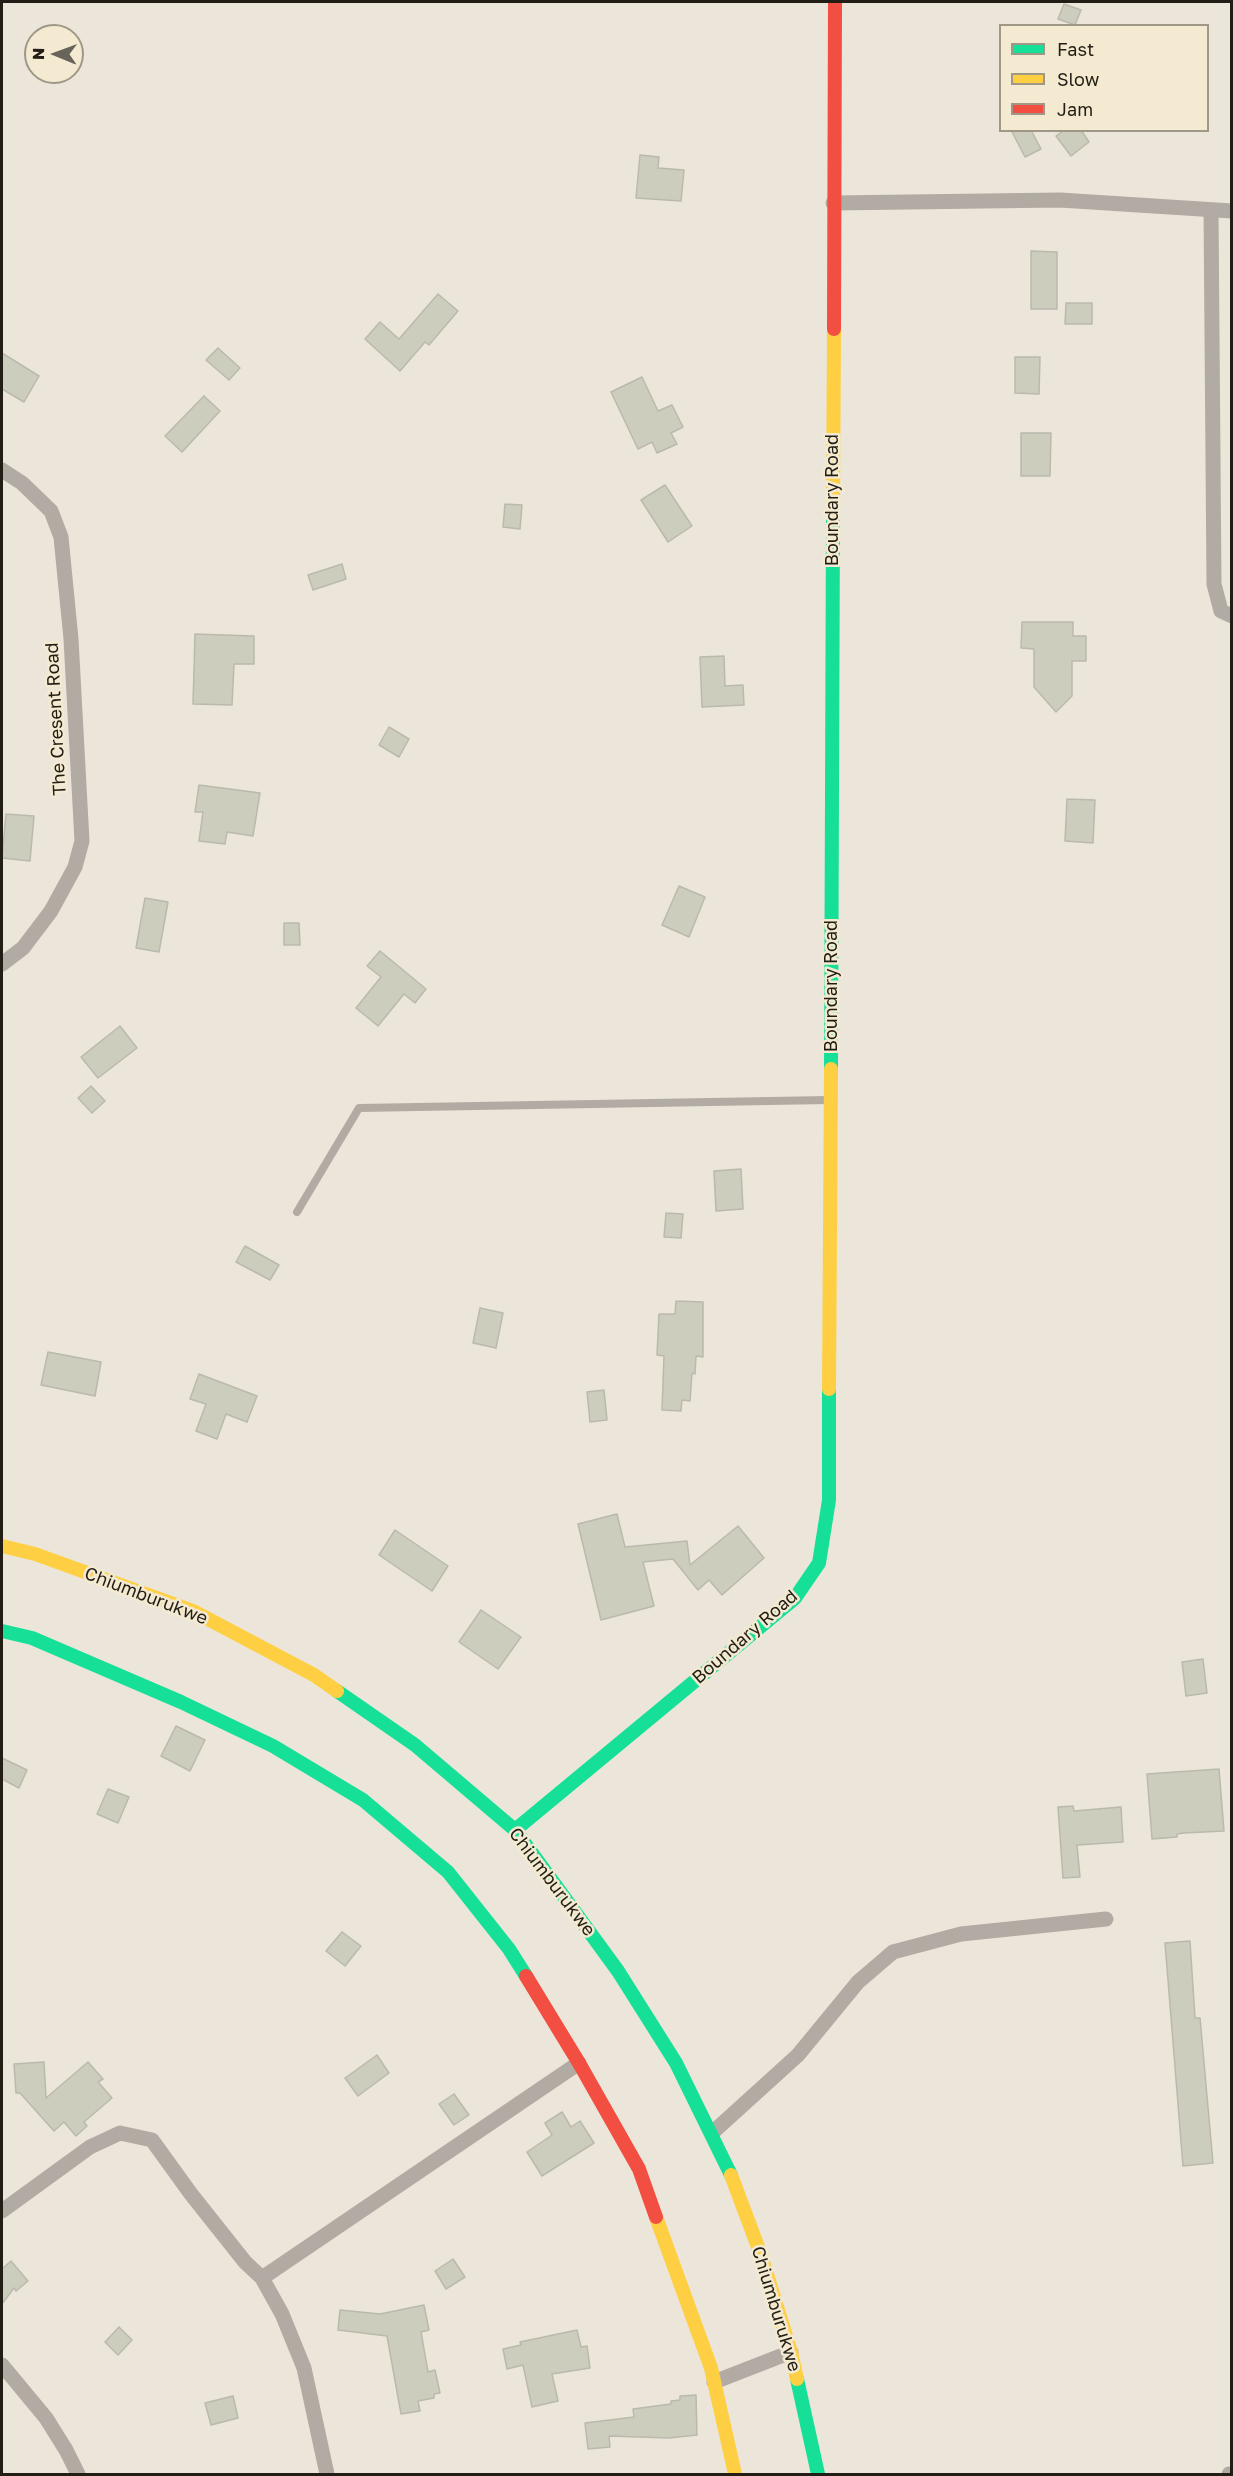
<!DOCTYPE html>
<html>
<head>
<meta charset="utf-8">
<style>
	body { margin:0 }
	#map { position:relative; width:1233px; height:2476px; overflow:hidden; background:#ebe6d9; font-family:"Golos Text",sans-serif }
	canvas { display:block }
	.frame { position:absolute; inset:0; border:3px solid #221e15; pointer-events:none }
	.legend { position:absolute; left:999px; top:24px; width:210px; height:108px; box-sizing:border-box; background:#f3ead1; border:2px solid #9f9886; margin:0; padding:8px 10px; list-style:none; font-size:18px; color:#221e15 }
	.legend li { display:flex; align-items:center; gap:12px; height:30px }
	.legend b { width:30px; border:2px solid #9f9886 }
	.north { position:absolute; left:24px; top:24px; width:60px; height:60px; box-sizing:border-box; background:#f3ead1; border:2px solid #9f9886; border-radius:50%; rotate:271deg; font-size:16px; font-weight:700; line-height:24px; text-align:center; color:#221e15 }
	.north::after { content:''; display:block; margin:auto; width:21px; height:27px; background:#68645a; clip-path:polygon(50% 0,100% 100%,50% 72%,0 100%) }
</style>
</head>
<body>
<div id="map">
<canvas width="1233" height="2476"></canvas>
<div class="frame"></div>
<ul class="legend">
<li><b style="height:8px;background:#16e098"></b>Fast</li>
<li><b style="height:8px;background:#ffcf43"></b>Slow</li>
<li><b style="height:8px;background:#f24e42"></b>Jam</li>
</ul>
<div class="north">N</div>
</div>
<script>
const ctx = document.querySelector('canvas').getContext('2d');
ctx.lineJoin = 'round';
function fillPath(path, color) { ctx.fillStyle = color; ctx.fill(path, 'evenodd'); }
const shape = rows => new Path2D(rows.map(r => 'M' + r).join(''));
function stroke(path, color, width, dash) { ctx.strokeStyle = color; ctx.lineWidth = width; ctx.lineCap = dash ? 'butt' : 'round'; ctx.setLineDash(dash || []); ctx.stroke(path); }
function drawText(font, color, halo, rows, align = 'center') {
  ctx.font = font + ' "Golos Text",sans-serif'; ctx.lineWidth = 5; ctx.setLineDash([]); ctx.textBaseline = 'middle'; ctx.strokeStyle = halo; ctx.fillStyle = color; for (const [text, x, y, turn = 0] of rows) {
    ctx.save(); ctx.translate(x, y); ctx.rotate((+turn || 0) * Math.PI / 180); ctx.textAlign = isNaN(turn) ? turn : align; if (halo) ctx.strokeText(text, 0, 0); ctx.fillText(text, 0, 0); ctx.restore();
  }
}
const building = shape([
	[1064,4,1081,10,1075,25,1058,19,1064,4],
	[1011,130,1031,130,1041,149,1025,157,1011,130],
	[1064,130,1081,130,1089,142,1071,156,1056,136,1064,130],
	[640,155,659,157,658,168,684,170,681,201,636,198,640,155],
	[1031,251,1057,252,1057,309,1031,309,1031,251],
	[438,294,458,311,429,345,425,342,400,371,365,339,380,322,399,339,438,294],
	[1066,303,1092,303,1092,324,1065,324,1066,303],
	[218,348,240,368,229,380,206,360,218,348],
	[2,353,39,376,24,402,2,389,2,353],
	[1015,357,1040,357,1039,394,1015,393,1015,357],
	[642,377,658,411,672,405,683,427,671,433,677,444,657,453,652,442,638,449,611,392,642,377],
	[204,396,220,411,182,452,165,436,204,396],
	[1021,433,1051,433,1050,476,1021,476,1021,433],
	[665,485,692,526,668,542,641,500,665,485],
	[505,504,522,505,520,529,503,527,505,504],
	[342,564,346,579,313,590,308,575,342,564],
	[1022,622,1073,622,1073,636,1086,636,1086,661,1072,661,1072,696,1056,712,1034,687,1034,649,1021,648,1022,622],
	[195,634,254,636,254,664,234,664,232,705,193,704,195,634],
	[724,656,725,686,743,685,744,705,702,707,700,657,724,656],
	[389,727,409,739,399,757,379,745,389,727],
	[199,785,260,793,253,836,227,832,225,844,199,841,203,812,195,812,199,785],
	[1067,799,1095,800,1093,843,1065,841,1067,799],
	[6,814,34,816,30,861,2,858,6,814],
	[679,886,705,897,689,937,662,925,679,886],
	[145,898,168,902,159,952,136,948,145,898],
	[284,923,299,923,300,945,284,945,284,923],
	[380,951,426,989,415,1003,404,994,378,1026,356,1008,381,977,367,966,380,951],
	[120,1026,137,1048,98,1078,81,1057,120,1026],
	[91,1086,105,1101,92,1113,78,1098,91,1086],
	[741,1169,743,1209,716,1211,714,1171,741,1169],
	[666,1213,683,1214,681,1238,664,1237,666,1213],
	[245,1246,279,1265,270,1280,236,1262,245,1246],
	[676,1301,703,1302,703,1357,696,1356,695,1374,692,1373,690,1401,682,1400,681,1411,662,1410,664,1356,657,1355,659,1314,675,1314,676,1301],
	[480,1308,503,1313,496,1348,473,1343,480,1308],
	[48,1352,101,1362,95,1396,41,1385,48,1352],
	[199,1374,257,1396,247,1422,226,1414,217,1439,196,1431,206,1404,190,1399,199,1374],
	[604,1390,607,1420,590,1422,587,1392,604,1390],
	[617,1514,625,1547,687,1541,690,1565,738,1526,764,1558,722,1595,709,1580,698,1590,673,1559,643,1562,654,1606,601,1620,578,1524,617,1514],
	[395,1530,448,1566,432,1591,379,1555,395,1530],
	[481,1610,521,1637,498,1669,459,1642,481,1610],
	[1203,1659,1207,1693,1186,1696,1182,1662,1203,1659],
	[176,1726,205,1740,190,1771,161,1756,176,1726],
	[2,1758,27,1770,19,1788,2,1779,2,1758],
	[1219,1769,1224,1831,1184,1833,1177,1834,1177,1837,1152,1839,1147,1774,1219,1769],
	[108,1789,129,1797,118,1823,97,1814,108,1789],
	[1073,1806,1074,1811,1121,1807,1123,1842,1077,1845,1080,1877,1063,1878,1058,1807,1073,1806],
	[342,1932,361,1946,345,1966,326,1951,342,1932],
	[1190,1941,1195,2018,1200,2018,1213,2163,1183,2166,1165,1943,1190,1941],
	[377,2055,389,2073,358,2096,345,2078,377,2055],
	[44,2062,46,2098,88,2062,103,2079,98,2082,112,2098,84,2122,87,2126,76,2136,64,2122,54,2131,20,2093,16,2093,14,2064,44,2062],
	[454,2094,469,2115,454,2125,439,2104,454,2094],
	[562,2112,571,2127,580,2121,594,2143,542,2176,527,2152,552,2135,545,2123,562,2112],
	[453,2259,465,2277,446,2289,435,2271,453,2259],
	[11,2261,28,2281,16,2291,14,2288,2,2304,2,2269,11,2261],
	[424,2305,429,2330,421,2332,428,2372,435,2370,440,2393,434,2394,434,2398,418,2401,420,2411,401,2414,387,2336,338,2330,340,2310,380,2314,424,2305],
	[119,2327,132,2340,118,2355,105,2342,119,2327],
	[577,2330,581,2347,587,2346,590,2368,552,2374,558,2401,532,2407,523,2365,507,2369,503,2349,521,2345,520,2342,577,2330],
	[696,2395,697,2435,669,2438,609,2436,610,2447,588,2449,585,2423,634,2417,633,2409,671,2404,671,2401,680,2400,680,2396,696,2395],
	[233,2396,238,2418,211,2425,205,2403,233,2396]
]);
fillPath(building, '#cccdbc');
stroke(building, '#bab9ae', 1.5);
stroke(shape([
	[297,1212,359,1108,828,1100]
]), '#b2aba3', 8);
stroke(shape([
	[833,203,1060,200,1232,211],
	[1211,210,1214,584,1221,611,1232,616],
	[2,470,22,483,51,511,61,537,71,639,82,841,75,867,51,911,23,948,2,964],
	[712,2133,798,2055,858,1982,893,1952,961,1934,1106,1919],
	[2,2211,90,2147,120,2133,152,2140,191,2194,245,2262,262,2278,282,2314,304,2368,327,2474],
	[262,2278,579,2063],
	[2,2365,46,2418,66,2450,78,2474],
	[714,2382,791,2352],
	[1229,2474,1232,2474]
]), '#b2aba3', 15);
stroke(shape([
	[831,1069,833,512],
	[2,1631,32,1638,181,1702,273,1746,363,1800,448,1872,509,1949,526,1976],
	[337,1691,415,1745,515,1830,618,1971,676,2063,731,2175],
	[515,1830,795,1598,819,1563,829,1500,829,1389],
	[797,2379,818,2474]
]), '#16e098', 14);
stroke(shape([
	[833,512,834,329],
	[829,1389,831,1069],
	[2,1546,35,1554,193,1611,314,1675,337,1691],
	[731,2175,761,2255,791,2352,797,2379],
	[656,2217,711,2368,735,2474]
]), '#ffcf43', 14);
stroke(shape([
	[834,329,835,2],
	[526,1976,579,2063,639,2169,656,2217]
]), '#f24e42', 14);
drawText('18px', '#221e15', '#f3ead1', [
	["Boundary Road",832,500,-90],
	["The Cresent Road",56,719,-93],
	["Boundary Road",831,986,-90],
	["Chiumburukwe",146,1596,21],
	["Boundary Road",745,1637,-41],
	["Chiumburukwe",552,1882,53],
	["Chiumburukwe",776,2309,73]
]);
</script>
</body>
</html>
